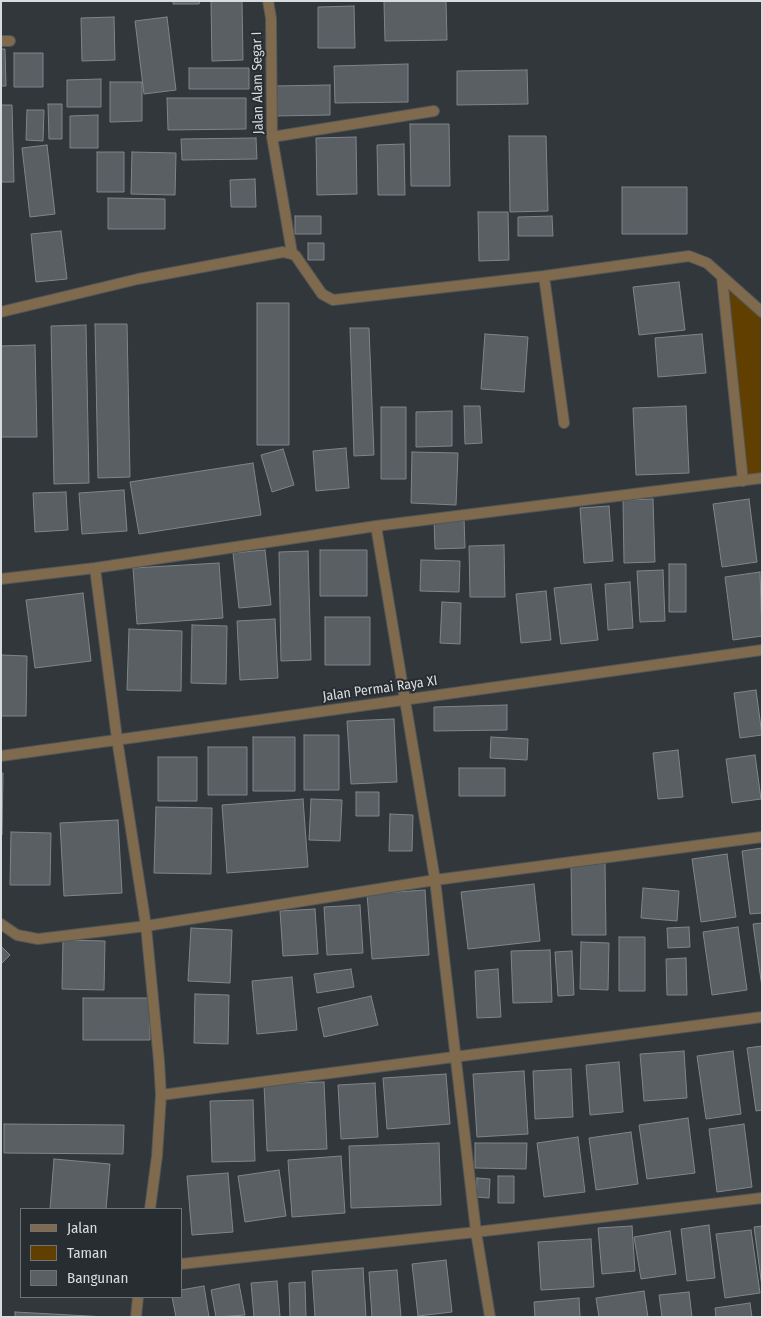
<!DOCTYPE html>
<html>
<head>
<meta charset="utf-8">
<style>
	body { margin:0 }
	#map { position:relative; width:763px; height:1318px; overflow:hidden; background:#32373b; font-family:"Fira Sans Condensed",sans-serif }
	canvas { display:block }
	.frame { position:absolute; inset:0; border:2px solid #d9dcdf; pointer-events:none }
	.legend { position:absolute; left:20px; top:1208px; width:162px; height:90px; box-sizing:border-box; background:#282d31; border:1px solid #6f7377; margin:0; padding:6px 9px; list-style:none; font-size:15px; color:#d9dcdf }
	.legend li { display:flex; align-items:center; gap:10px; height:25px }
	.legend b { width:25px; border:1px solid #6f7377 }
</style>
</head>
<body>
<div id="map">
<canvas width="763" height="1318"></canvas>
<div class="frame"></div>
<ul class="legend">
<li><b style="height:6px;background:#7f6a4e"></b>Jalan</li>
<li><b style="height:14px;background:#613f00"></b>Taman</li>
<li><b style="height:14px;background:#5a5f64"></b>Bangunan</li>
</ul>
</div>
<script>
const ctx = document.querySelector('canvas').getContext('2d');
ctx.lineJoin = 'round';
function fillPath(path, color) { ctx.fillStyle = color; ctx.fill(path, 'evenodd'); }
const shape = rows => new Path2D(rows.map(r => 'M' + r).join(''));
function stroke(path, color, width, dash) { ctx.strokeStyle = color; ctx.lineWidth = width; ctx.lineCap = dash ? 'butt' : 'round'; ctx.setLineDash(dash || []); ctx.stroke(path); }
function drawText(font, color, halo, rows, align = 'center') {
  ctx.font = font + ' "Fira Sans Condensed",sans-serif'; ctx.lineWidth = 4; ctx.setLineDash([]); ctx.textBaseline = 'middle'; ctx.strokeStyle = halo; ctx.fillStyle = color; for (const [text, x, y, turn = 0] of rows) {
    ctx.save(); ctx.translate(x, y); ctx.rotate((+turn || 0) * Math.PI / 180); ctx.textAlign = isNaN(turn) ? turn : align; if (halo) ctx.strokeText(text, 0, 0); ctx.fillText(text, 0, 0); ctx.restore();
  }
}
fillPath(shape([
	[722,277,762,312,762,479,743,481]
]), '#613f00');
const building = shape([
	[173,1,200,1,199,4,173,4,173,1],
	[211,1,242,1,243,60,212,61,211,1],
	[384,1,446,1,447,40,385,41,384,1],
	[354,6,355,48,318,48,318,7,354,6],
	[114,17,115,60,82,61,81,18,114,17],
	[167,17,176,90,144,94,135,21,167,17],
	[1,49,5,49,6,86,1,86,1,49],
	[14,53,43,53,43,87,14,87,14,53],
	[408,64,408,102,335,103,334,66,408,64],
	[189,68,249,68,249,89,189,89,189,68],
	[527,70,528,104,457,105,457,71,527,70],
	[101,79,101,107,67,107,67,80,101,79],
	[110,82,142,82,142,121,110,122,110,82],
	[330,85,330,115,275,116,275,86,330,85],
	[167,98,246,98,246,129,168,130,167,98],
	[48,104,62,104,62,139,49,139,48,104],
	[1,105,12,105,14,182,1,182,1,105],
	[27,110,44,110,43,141,26,140,27,110],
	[98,115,98,148,70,148,70,116,98,115],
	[410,124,449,124,450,186,411,186,410,124],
	[509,136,546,136,548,211,510,212,509,136],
	[356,137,357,194,317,195,316,138,356,137],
	[256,138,257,159,182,160,181,139,256,138],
	[404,144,405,195,378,195,377,145,404,144],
	[47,145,55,214,30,217,22,148,47,145],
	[97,152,124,152,124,192,97,192,97,152],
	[132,152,176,153,175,195,131,194,132,152],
	[255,179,256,207,231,207,230,180,255,179],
	[622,187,687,187,687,234,622,234,622,187],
	[108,198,165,199,165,229,108,229,108,198],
	[478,212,508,212,509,260,479,261,478,212],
	[295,216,321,216,321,234,295,234,295,216],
	[552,216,553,236,518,236,518,217,552,216],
	[61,231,67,279,36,282,31,234,61,231],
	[308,243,324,243,324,260,308,260,308,243],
	[679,282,685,330,639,335,633,287,679,282],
	[257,303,289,303,289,445,257,445,257,303],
	[95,324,127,324,130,477,98,478,95,324],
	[86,325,89,483,54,484,51,326,86,325],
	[350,328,369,328,374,455,354,456,350,328],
	[485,334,528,337,524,392,481,389,485,334],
	[702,334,706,373,658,377,655,338,702,334],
	[35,345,37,437,1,437,1,346,35,345],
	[464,406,480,406,482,443,465,444,464,406],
	[686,406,689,473,636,475,633,408,686,406],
	[381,407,406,407,406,479,381,479,381,407],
	[452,411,452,446,416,447,416,412,452,411],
	[346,448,349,488,316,491,313,451,346,448],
	[283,449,294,485,272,492,261,455,283,449],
	[412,452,458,453,456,505,411,503,412,452],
	[253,463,261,515,139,534,130,482,253,463],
	[124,490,127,531,82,534,79,493,124,490],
	[66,492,68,530,35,532,33,493,66,492],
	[653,499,655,562,624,563,623,500,653,499],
	[749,499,757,562,722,567,713,504,749,499],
	[609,506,613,561,584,563,580,508,609,506],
	[464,518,465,548,435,549,434,519,464,518],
	[504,545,505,597,470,597,469,546,504,545],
	[265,550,271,605,239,608,233,553,265,550],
	[320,550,367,550,367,596,320,596,320,550],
	[308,551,311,660,281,661,279,552,308,551],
	[421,560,460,561,459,592,420,591,421,560],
	[219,563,223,618,137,624,133,568,219,563],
	[669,564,686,564,686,612,669,612,669,564],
	[663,570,665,621,640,622,637,571,663,570],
	[760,572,762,636,733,640,725,577,760,572],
	[630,582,633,628,608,630,605,584,630,582],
	[591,584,598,640,561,644,554,588,591,584],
	[546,591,551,640,521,643,516,594,546,591],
	[83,593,91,661,35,668,26,600,83,593],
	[442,602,461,603,460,644,440,643,442,602],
	[325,617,370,617,370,665,325,665,325,617],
	[275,619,278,678,240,680,237,621,275,619],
	[192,625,227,626,226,684,191,683,192,625],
	[129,629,182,631,181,691,127,690,129,629],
	[1,655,27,656,26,716,1,716,1,655],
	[756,690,762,735,740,738,734,693,756,690],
	[507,705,507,730,434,731,434,707,507,705],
	[394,719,397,782,351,784,347,721,394,719],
	[304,735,339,735,339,790,304,790,304,735],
	[253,737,295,737,295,791,253,791,253,737],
	[491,737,528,739,527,760,490,758,491,737],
	[208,747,247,747,247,795,208,795,208,747],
	[678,750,683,797,658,799,653,753,678,750],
	[755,755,761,799,732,803,726,759,755,755],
	[158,757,197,757,197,801,158,801,158,757],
	[459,768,505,768,505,796,459,796,459,768],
	[1,773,3,773,2,835,1,835,1,773],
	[356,792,379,792,379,816,356,816,356,792],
	[303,799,308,867,227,873,222,805,303,799],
	[311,799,342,800,340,841,309,840,311,799],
	[156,807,212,808,211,874,154,873,156,807],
	[390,814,413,815,412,851,389,851,390,814],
	[118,820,122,893,64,896,60,823,118,820],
	[11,832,51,833,50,885,10,885,11,832],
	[762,848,762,913,750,914,742,851,762,848],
	[727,854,736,917,701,922,692,859,727,854],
	[571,862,605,862,606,935,572,935,571,862],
	[534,884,540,941,468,949,461,892,534,884],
	[643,888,679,891,677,921,641,918,643,888],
	[425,890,429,955,372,959,367,894,425,890],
	[360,905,363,953,327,955,324,907,360,905],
	[315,909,318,954,283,956,280,911,315,909],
	[762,923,762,987,753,924,762,923],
	[689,927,690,947,668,948,667,928,689,927],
	[738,927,747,990,712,995,703,932,738,927],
	[191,928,232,930,230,983,188,981,191,928],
	[619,937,645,937,645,991,619,991,619,937],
	[63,940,105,941,104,990,62,989,63,940],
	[581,942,609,943,608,990,580,989,581,942],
	[1,946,10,955,1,964,1,946],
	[550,950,552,1002,513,1003,511,951,550,950],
	[572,951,574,995,558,996,555,952,572,951],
	[686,958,687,995,667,995,666,959,686,958],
	[351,969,354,987,317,993,314,974,351,969],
	[498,969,501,1017,477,1018,475,971,498,969],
	[292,977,297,1030,257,1034,252,981,292,977],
	[195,994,229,995,228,1044,194,1043,195,994],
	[371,996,378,1025,324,1037,318,1008,371,996],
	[83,998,150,998,150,1040,83,1040,83,998],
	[762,1046,762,1110,756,1111,747,1048,762,1046],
	[684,1051,687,1098,644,1101,640,1054,684,1051],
	[733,1051,741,1114,706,1119,697,1056,733,1051],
	[619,1062,623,1112,590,1115,586,1065,619,1062],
	[571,1069,573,1117,535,1119,533,1071,571,1069],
	[524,1071,528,1134,477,1137,473,1074,524,1071],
	[446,1074,450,1124,387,1129,383,1078,446,1074],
	[324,1082,327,1149,267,1151,264,1084,324,1082],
	[375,1083,378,1137,341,1139,338,1085,375,1083],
	[253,1100,255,1161,212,1162,210,1101,253,1100],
	[688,1118,695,1173,647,1179,639,1125,688,1118],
	[4,1124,124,1125,123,1154,4,1153,4,1124],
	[744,1124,752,1187,717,1192,709,1129,744,1124],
	[631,1132,638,1184,596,1190,589,1138,631,1132],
	[578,1137,585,1192,544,1197,537,1143,578,1137],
	[439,1143,441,1205,351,1208,349,1146,439,1143],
	[475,1143,527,1143,526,1169,475,1168,475,1143],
	[341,1156,345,1213,292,1217,288,1160,341,1156],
	[54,1159,110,1164,106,1209,50,1209,54,1159],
	[279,1170,286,1216,245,1222,238,1176,279,1170],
	[228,1173,233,1232,192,1235,187,1176,228,1173],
	[498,1176,514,1176,514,1203,498,1203,498,1176],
	[477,1178,490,1179,489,1198,476,1197,477,1178],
	[709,1225,715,1278,687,1281,681,1229,709,1225],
	[632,1226,635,1271,602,1274,598,1228,632,1226],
	[762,1226,762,1287,754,1227,762,1226],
	[751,1230,760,1293,725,1298,716,1234,751,1230],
	[670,1231,676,1274,641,1279,634,1237,670,1231],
	[591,1239,594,1287,541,1290,538,1242,591,1239],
	[446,1260,452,1312,418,1316,412,1264,446,1260],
	[363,1268,366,1317,315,1317,312,1271,363,1268],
	[397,1270,401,1317,372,1317,369,1272,397,1270],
	[277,1281,280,1317,254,1317,251,1283,277,1281],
	[305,1282,306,1317,290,1317,289,1283,305,1282],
	[239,1284,245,1315,216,1317,211,1290,239,1284],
	[204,1286,209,1317,176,1317,172,1297,181,1297,181,1290,204,1286],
	[644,1291,648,1317,599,1317,596,1298,644,1291],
	[689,1292,692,1317,662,1317,659,1295,689,1292],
	[579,1298,580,1317,535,1317,534,1302,579,1298],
	[750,1303,752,1317,716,1317,715,1308,750,1303],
	[15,1312,107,1317,15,1317,15,1312]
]);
fillPath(building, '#5a5f64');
stroke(building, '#80858a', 1);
const street = shape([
	[268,1,271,18,272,137,292,253],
	[1,41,10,41],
	[272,137,434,111],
	[544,276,564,423],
	[722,277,743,481],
	[1,312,138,279,283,252,295,255,322,294,333,300,544,276,689,256,707,263,762,312],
	[376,526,435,880,476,1232,490,1317],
	[95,568,117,739,146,926,159,1061,161,1095,157,1156,150,1209],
	[1,579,95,568,376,526,762,478],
	[1,756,762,650],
	[1,924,17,935,38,939,146,926,435,880,762,837],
	[161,1095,762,1017],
	[181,1264,476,1232,762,1198],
	[136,1317,138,1297]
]);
stroke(street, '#505559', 12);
stroke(street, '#7f6a4e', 10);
drawText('14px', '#d9dcdf', '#282d31', [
	["Jalan Alam Segar I",258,83,-91],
	["Jalan Permai Raya XI",380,689,-8]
]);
</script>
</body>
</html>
